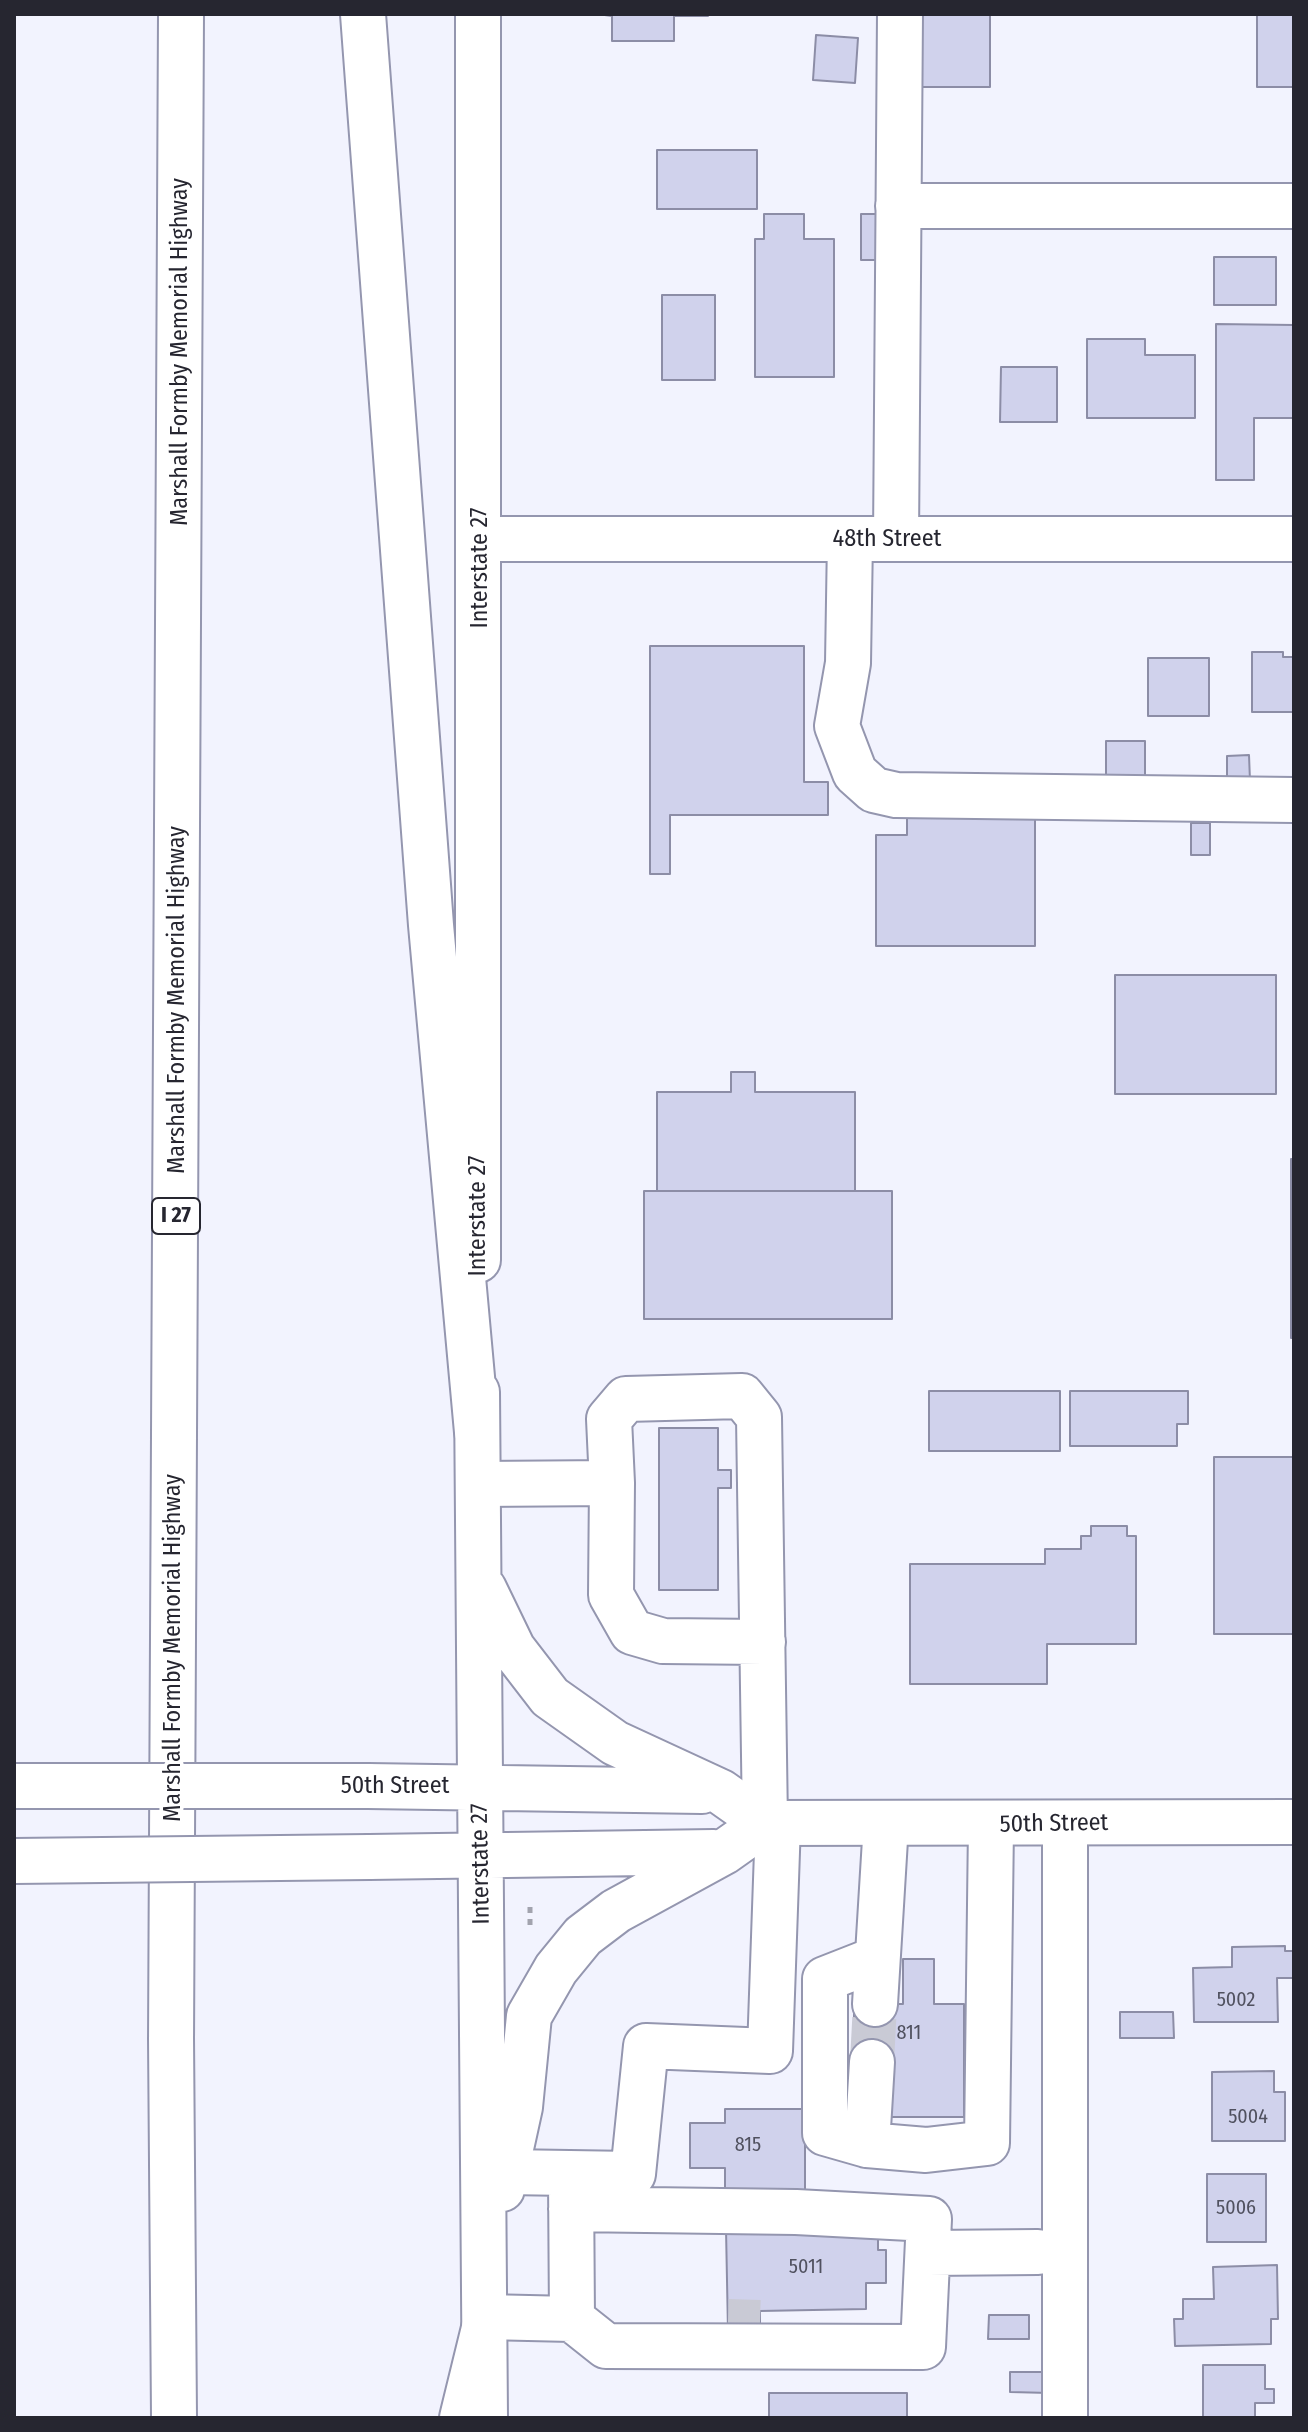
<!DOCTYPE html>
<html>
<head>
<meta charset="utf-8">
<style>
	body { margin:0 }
	#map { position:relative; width:1308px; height:2432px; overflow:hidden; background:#f2f3fe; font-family:"Fira Sans Condensed",sans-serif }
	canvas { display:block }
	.frame { position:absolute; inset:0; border:16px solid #262630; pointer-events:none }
</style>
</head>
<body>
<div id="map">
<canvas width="1308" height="2432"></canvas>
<div class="frame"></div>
</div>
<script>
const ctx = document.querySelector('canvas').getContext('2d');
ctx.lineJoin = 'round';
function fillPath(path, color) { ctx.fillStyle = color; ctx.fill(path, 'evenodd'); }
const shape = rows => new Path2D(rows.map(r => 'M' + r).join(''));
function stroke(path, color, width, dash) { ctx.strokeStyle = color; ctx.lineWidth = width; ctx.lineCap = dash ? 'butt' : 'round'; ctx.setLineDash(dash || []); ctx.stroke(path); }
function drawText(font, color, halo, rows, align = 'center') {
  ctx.font = font + ' "Fira Sans Condensed",sans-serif'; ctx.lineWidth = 7; ctx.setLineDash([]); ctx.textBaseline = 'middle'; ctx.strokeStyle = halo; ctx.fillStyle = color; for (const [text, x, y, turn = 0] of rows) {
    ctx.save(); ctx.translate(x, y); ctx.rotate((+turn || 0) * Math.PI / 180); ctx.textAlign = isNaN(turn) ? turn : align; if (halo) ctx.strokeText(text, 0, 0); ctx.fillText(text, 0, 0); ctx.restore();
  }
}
const building = shape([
	[597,14,708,14,708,16,674,16,674,41,612,41,612,16,597,14],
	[917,14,990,14,990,87,917,87,917,14],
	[1257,14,1294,14,1294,87,1257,87,1257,14],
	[816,35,858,38,855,83,813,80,816,35],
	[657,150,757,150,757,209,657,209,657,150],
	[764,214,804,214,804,239,834,239,834,377,755,377,755,239,764,239,764,214],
	[861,214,882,214,882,260,861,260,861,214],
	[1214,257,1276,257,1276,305,1214,305,1214,257],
	[662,295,715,295,715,380,662,380,662,295],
	[1216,324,1294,325,1294,418,1254,418,1254,480,1216,480,1216,324],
	[1087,339,1145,339,1145,355,1195,355,1195,418,1087,418,1087,339],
	[1001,367,1057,367,1057,422,1000,422,1001,367],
	[650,646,804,646,804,782,828,782,828,815,670,815,670,874,650,874,650,646],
	[1252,652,1283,652,1283,657,1294,657,1294,712,1252,712,1252,652],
	[1148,658,1209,658,1209,716,1148,716,1148,658],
	[1106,741,1145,741,1145,781,1106,781,1106,741],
	[1249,755,1250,781,1227,781,1227,756,1249,755],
	[907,813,1035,813,1035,946,876,946,876,835,907,835,907,813],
	[1191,823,1210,823,1210,855,1191,855,1191,823],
	[1115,975,1276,975,1276,1094,1115,1094,1115,975],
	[731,1072,755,1072,755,1092,855,1092,855,1191,657,1191,657,1092,731,1092,731,1072],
	[1291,1159,1294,1159,1294,1338,1291,1338,1291,1159],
	[644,1191,892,1191,892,1319,644,1319,644,1191],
	[929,1391,1060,1391,1060,1451,929,1451,929,1391],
	[1070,1391,1188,1391,1188,1424,1177,1424,1177,1446,1070,1446,1070,1391],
	[659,1428,718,1428,718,1470,731,1470,731,1488,718,1488,718,1590,659,1590,659,1428],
	[1214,1457,1294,1457,1294,1634,1214,1634,1214,1457],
	[1091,1526,1127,1526,1127,1536,1136,1536,1136,1644,1047,1644,1047,1684,910,1684,910,1564,1045,1564,1045,1549,1081,1549,1081,1536,1091,1536,1091,1526],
	[1285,1946,1285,1951,1294,1951,1294,1978,1277,1978,1278,2022,1194,2022,1193,1968,1232,1967,1232,1947,1285,1946],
	[903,1959,934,1959,934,2004,964,2004,964,2117,875,2117,854,2062,854,2004,903,2004,903,1959],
	[1120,2012,1173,2012,1174,2038,1120,2038,1120,2012],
	[1274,2071,1274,2092,1285,2092,1285,2141,1212,2141,1212,2072,1274,2071],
	[725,2109,805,2109,805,2196,725,2196,725,2168,690,2168,690,2123,725,2123,725,2109],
	[1207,2174,1266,2174,1266,2242,1207,2242,1207,2174],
	[726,2229,878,2236,878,2250,886,2250,886,2283,866,2283,866,2309,760,2311,760,2332,728,2332,726,2229],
	[1277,2265,1278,2319,1271,2319,1271,2344,1175,2346,1174,2319,1183,2319,1183,2299,1214,2299,1213,2267,1277,2265],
	[989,2315,1029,2315,1029,2339,988,2339,989,2315],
	[1203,2365,1265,2365,1265,2389,1274,2389,1274,2403,1255,2403,1255,2418,1203,2418,1203,2365],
	[1010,2372,1050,2372,1050,2393,1010,2392,1010,2372],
	[769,2393,907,2393,907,2418,769,2418,769,2393]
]);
fillPath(building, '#d0d2ec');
stroke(building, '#8c8da6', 2);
stroke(shape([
	[872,2062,875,2004],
	[728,2321,760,2322]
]), '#c9cad5', 44, [44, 22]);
const minor = shape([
	[898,206,1294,206],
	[480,539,1294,539],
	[850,539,848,663,837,726,855,773,874,790,896,795,1294,800],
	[896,539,900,14],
	[612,1483,611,1595,632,1632,663,1641,763,1642],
	[478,1484,612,1483,609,1419,626,1399,742,1396,759,1417,765,1823],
	[1065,1823,1065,2418],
	[875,2004,886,1823],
	[872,2062,867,2145,926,2150,987,2143,991,1825],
	[867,2145,825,2133,825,1979,876,1959],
	[506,2172,633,2174,646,2046,770,2051,778,1823],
	[571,2180,572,2319],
	[928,2253,1038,2252],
	[485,2317,572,2319,606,2346,923,2347,929,2219,796,2212,571,2209]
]);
const major = shape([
	[478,1260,478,14],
	[477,1392,485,2418],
	[484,1589,513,1649,550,1697,615,1743,721,1792,765,1823],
	[368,1786,702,1791],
	[369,1857,714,1852],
	[502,2189,520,2107,529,2016,556,1969,583,1936,616,1911,724,1852,765,1823,1294,1822]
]);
const highway = shape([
	[363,14,431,925,477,1432],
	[174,2418,171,2037,181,14],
	[462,2418,485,2324]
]);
stroke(minor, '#9496af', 48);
stroke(major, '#9496af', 48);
stroke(highway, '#9496af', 48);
stroke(shape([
	[530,1907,530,1930]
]), '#a2a3ae', 5, [6, 6]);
stroke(minor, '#fff', 44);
stroke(major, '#fff', 44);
stroke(highway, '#fff', 44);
const majorBridge = shape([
	[14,1786,368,1786],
	[14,1861,369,1857]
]);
stroke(majorBridge, '#9496af', 48, []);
stroke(majorBridge, '#fff', 44);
drawText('20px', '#50515f', null, [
	["5002",1236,2000],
	["811",909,2033],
	["5004",1248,2117],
	["815",748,2145],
	["5006",1236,2208],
	["5011",806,2267]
]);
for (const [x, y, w] of [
	[176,1216,48]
]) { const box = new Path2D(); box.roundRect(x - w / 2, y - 18, w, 36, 6); ctx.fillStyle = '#fff'; ctx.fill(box); stroke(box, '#262630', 2); }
drawText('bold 22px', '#262630', null, [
	["I 27",176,1216]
]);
drawText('24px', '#262630', '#fff', [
	["Marshall Formby Memorial Highway",180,352,-90],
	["48th Street",887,539],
	["Interstate 27",480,568,-90],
	["Marshall Formby Memorial Highway",177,1000,-90],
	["Interstate 27",478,1216,-90],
	["Marshall Formby Memorial Highway",173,1648,-90],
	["50th Street",395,1786],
	["50th Street",1054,1824,-1],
	["Interstate 27",481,1864,-91]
]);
</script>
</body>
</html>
